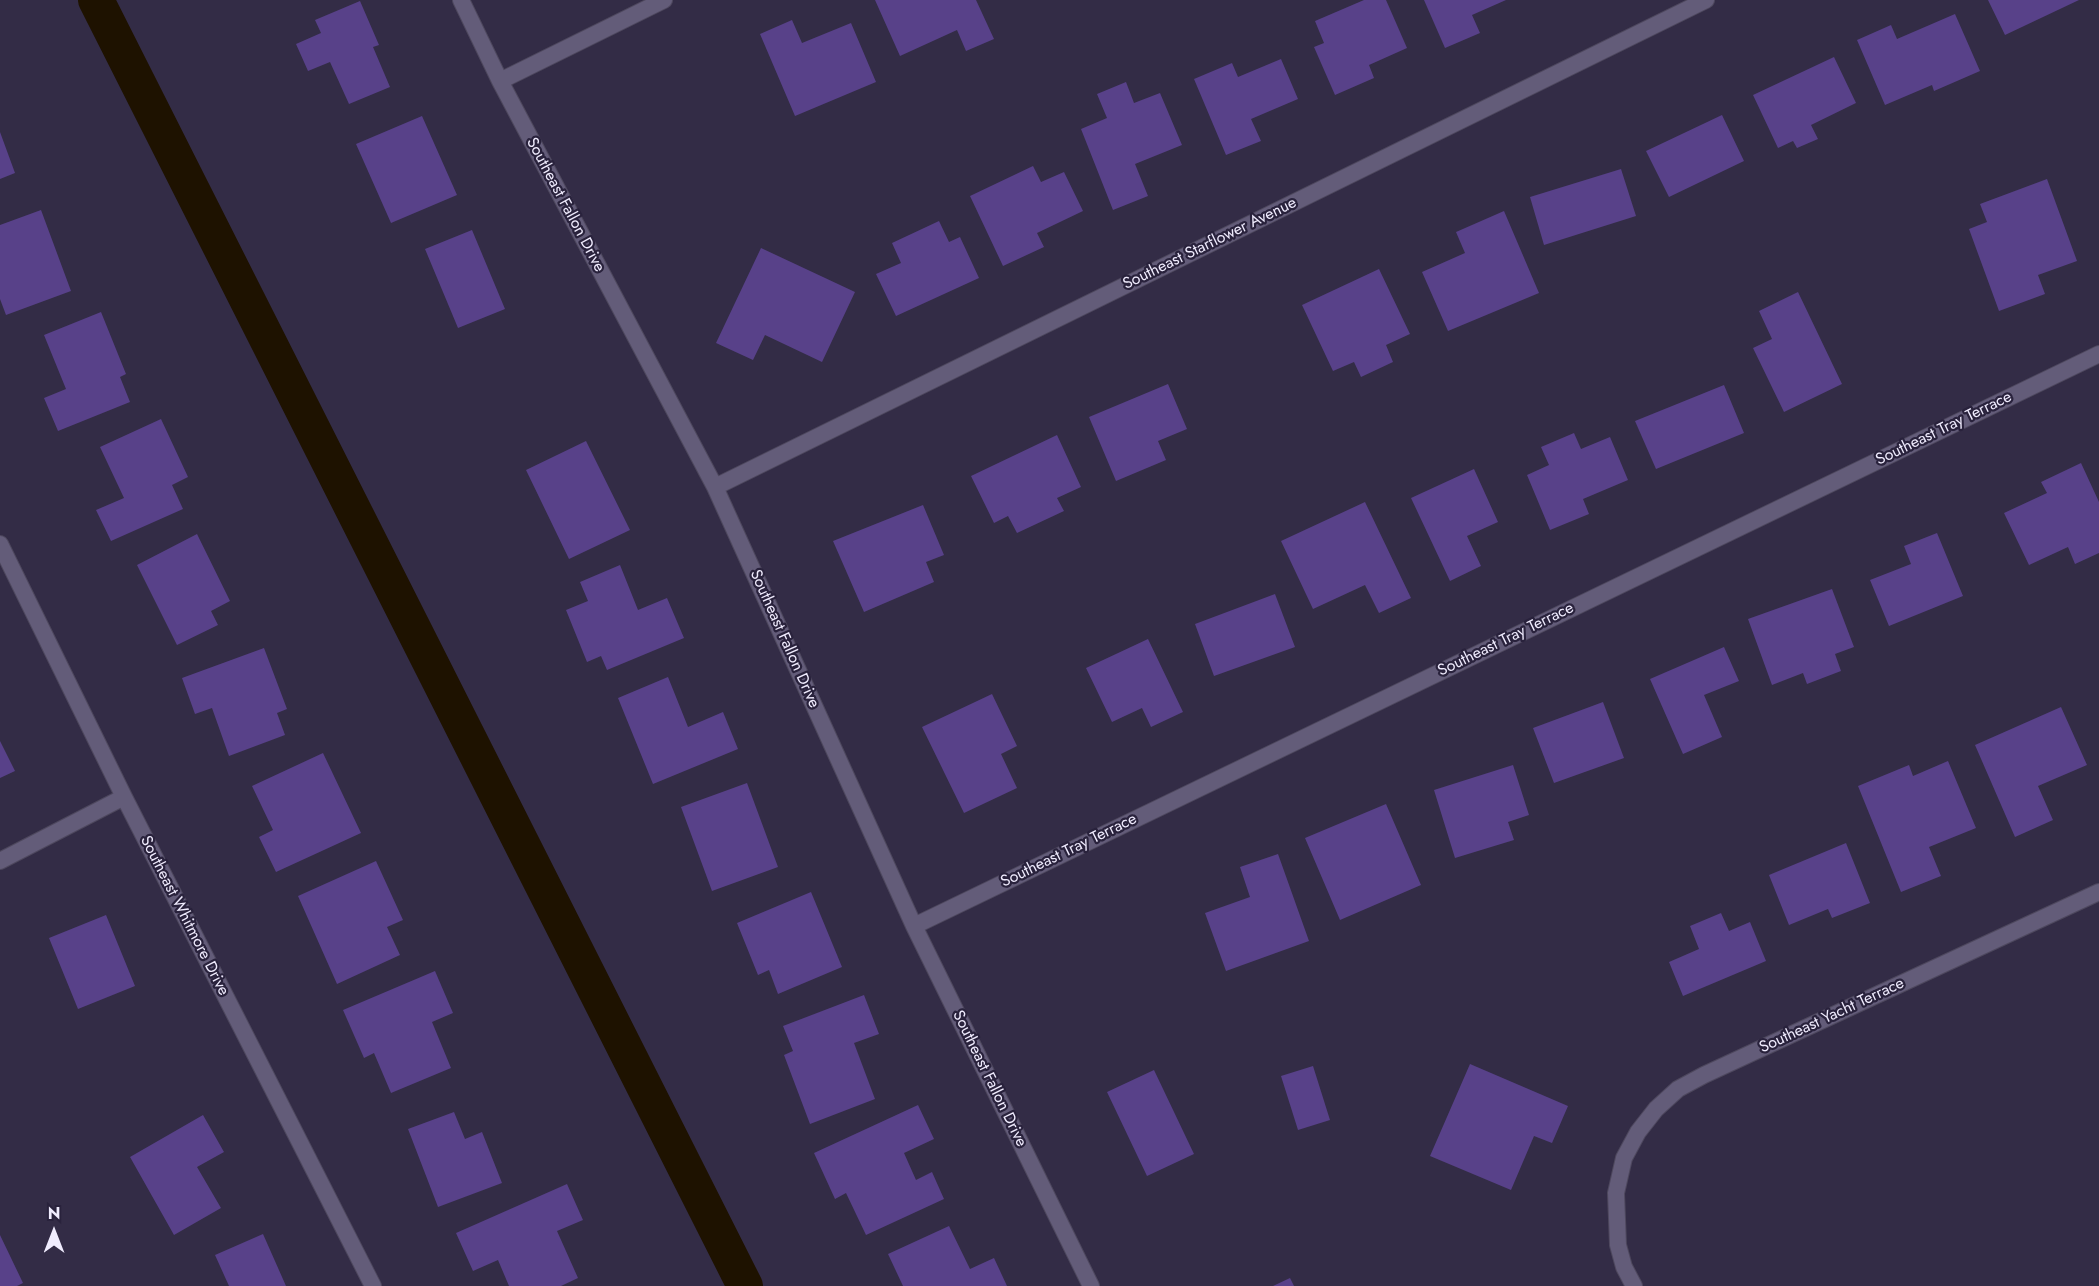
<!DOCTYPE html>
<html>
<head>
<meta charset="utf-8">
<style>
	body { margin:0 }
	#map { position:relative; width:2099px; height:1286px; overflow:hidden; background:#332c46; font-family:Jost,sans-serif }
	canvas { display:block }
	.north { position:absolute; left:24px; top:1202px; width:60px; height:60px; -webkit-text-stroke:4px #29223c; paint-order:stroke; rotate:0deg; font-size:16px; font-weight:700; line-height:24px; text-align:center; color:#f0ecfe }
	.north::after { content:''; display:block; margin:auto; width:21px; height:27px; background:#f0ecfe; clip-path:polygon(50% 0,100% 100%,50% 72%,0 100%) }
</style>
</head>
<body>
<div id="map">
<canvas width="2099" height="1286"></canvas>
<div class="north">N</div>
</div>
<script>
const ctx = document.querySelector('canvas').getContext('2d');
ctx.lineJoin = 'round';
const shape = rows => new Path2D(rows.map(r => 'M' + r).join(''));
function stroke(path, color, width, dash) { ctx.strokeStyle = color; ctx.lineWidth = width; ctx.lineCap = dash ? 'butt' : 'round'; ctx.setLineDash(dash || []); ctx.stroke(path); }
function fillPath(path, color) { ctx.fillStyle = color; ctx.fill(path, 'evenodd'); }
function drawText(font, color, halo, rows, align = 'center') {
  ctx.font = font + ' Jost,sans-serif'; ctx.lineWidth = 4.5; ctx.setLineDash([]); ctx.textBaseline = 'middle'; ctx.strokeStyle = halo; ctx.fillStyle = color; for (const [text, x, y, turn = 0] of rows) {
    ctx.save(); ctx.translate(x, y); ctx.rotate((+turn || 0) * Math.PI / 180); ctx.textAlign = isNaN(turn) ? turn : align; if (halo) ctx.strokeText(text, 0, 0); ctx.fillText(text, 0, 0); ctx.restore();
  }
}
stroke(shape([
	[96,0,745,1286]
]), '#1e1200', 36);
fillPath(shape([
	[875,0,976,0,994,39,966,51,957,30,900,56],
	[1364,0,1386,0,1407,48,1369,65,1374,78,1335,95,1314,47,1324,43,1315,21],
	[1424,0,1506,0,1472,15,1480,33,1445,48],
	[1988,0,2079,0,2005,35],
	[360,1,379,45,373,47,390,87,349,104,330,62,308,71,296,44,321,33,315,20],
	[1955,14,1980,71,1934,91,1932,85,1885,105,1857,40,1891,25,1897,39],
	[792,20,802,43,851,23,876,82,795,116,760,34],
	[1834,57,1856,103,1811,125,1818,139,1797,148,1793,141,1778,148,1753,95],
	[1281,59,1298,99,1251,119,1261,141,1226,155,1194,79,1232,63,1238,77],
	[1126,82,1134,103,1160,93,1182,145,1135,164,1148,196,1113,210,1081,129,1107,118,1097,94],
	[1722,115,1744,161,1669,197,1646,151],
	[422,116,457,195,391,223,356,144],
	[0,132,15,173,0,179],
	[1033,166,1041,182,1064,172,1083,211,1037,233,1044,247,1003,266,970,196],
	[1621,169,1636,216,1544,245,1530,197],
	[2047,179,2077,261,2038,275,2045,294,1999,311,1969,229,1987,222,1980,204],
	[41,210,71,291,6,315,0,299,0,225],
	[1504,211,1539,293,1448,331,1422,272,1465,253,1456,232],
	[939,221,949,242,960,237,979,278,896,316,876,274,901,263,892,243],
	[472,230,505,309,458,328,425,249],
	[761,248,855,292,822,362,765,335,753,360,716,343],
	[1379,269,1410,334,1386,345,1393,362,1361,377,1354,362,1333,371,1302,305],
	[1798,292,1842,384,1784,412,1753,348,1772,339,1759,311],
	[101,312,126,374,120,377,130,402,58,431,44,398,66,389,44,335],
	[1168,384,1187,429,1158,441,1166,460,1116,481,1089,417],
	[1724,385,1744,433,1656,469,1635,421],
	[161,419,188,477,172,485,183,509,111,541,96,510,124,498,100,447],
	[1574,433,1581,449,1610,437,1628,480,1583,499,1589,514,1550,530,1527,475,1549,465,1541,447],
	[1057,435,1081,487,1057,498,1064,511,1017,533,1008,516,994,523,971,476],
	[586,441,630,530,569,559,526,470],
	[2081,463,2099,502,2099,553,2075,564,2068,547,2029,565,2004,513,2047,493,2041,482],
	[1474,469,1498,522,1467,536,1481,566,1450,581,1411,498],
	[1365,502,1411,598,1379,613,1365,585,1313,609,1281,541],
	[923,505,944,555,926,562,934,582,864,612,833,541],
	[1937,533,1963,596,1889,626,1870,580,1911,564,1904,546],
	[197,534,230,601,211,611,218,625,177,645,137,565],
	[620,565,638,610,667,598,684,638,607,670,601,656,587,662,566,610,588,601,580,582],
	[1832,589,1854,647,1835,654,1841,671,1807,684,1803,673,1772,685,1748,619],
	[1275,594,1295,647,1214,676,1195,624],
	[1148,639,1183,712,1151,727,1142,708,1112,722,1086,668],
	[1724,647,1739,681,1704,695,1722,737,1683,754,1650,679],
	[264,648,287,709,277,713,285,735,229,756,212,708,195,714,182,678],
	[668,677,688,727,723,712,738,749,653,784,618,698],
	[992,694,1017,746,1001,754,1017,788,964,813,922,727],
	[1603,702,1624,758,1554,783,1533,728],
	[2061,707,2087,765,2038,786,2053,820,2015,837,1975,745],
	[0,741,15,771,0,778],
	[323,753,361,833,276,872,259,837,273,830,252,786],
	[1948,761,1976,828,1929,847,1941,876,1901,892,1858,786,1909,765,1913,776],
	[1513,765,1529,815,1508,822,1514,840,1455,858,1434,790],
	[747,783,778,867,712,891,681,807],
	[1386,804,1421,885,1340,920,1305,838],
	[1846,843,1870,903,1832,918,1828,909,1789,925,1769,875],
	[1278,854,1309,941,1226,971,1205,913,1250,897,1240,867],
	[376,861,403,920,387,927,400,955,337,984,298,896],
	[811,892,842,967,778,994,769,970,758,975,737,923],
	[1721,913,1729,931,1750,922,1766,961,1683,996,1669,962,1699,949,1690,926],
	[106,915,135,986,78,1009,49,938],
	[435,971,453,1013,432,1022,451,1068,391,1093,374,1053,364,1058,343,1010],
	[864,995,879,1034,854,1043,875,1099,810,1124,784,1055,793,1051,783,1026],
	[1470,1064,1568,1106,1552,1143,1534,1136,1511,1190,1430,1156],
	[1313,1066,1330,1120,1298,1130,1281,1076],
	[1154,1070,1194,1154,1147,1176,1107,1092],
	[918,1105,934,1139,904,1153,916,1180,932,1172,944,1199,866,1235,846,1193,835,1199,814,1153],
	[454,1112,465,1139,482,1132,502,1183,438,1207,408,1129],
	[203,1115,224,1152,197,1167,221,1208,174,1235,130,1157],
	[567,1184,583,1220,557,1231,578,1278,561,1286,509,1286,498,1260,473,1271,456,1233],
	[949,1226,970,1269,994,1258,1007,1286,903,1286,888,1254],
	[263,1234,286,1286,229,1286,215,1255],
	[0,1235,23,1283,17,1286,0,1286],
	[1290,1278,1294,1286,1273,1286]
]), '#584189');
const minor = shape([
	[461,0,500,81,715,487,914,926,1091,1286],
	[500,81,664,0],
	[715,487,1706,0],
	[0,544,124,797,373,1286],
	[0,861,124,797],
	[914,926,2099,354],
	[1634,1286,1624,1267,1618,1245,1616,1193,1624,1158,1638,1132,1656,1109,1678,1089,1704,1075,2099,892]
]);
stroke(minor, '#4e485e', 18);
stroke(minor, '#635c79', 16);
drawText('16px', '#f0ecfe', '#29223c', [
	["Southeast Fallon Drive",565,205,62],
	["Southeast Starflower Avenue",1210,244,-26],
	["Southeast Tray Terrace",1944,429,-26],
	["Southeast Fallon Drive",784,639,66],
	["Southeast Tray Terrace",1506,640,-26],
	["Southeast Tray Terrace",1069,851,-26],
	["Southeast Whitmore Drive",184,916,63],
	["Southeast Yacht Terrace",1832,1016,-25],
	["Southeast Fallon Drive",989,1079,64]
]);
</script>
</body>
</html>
